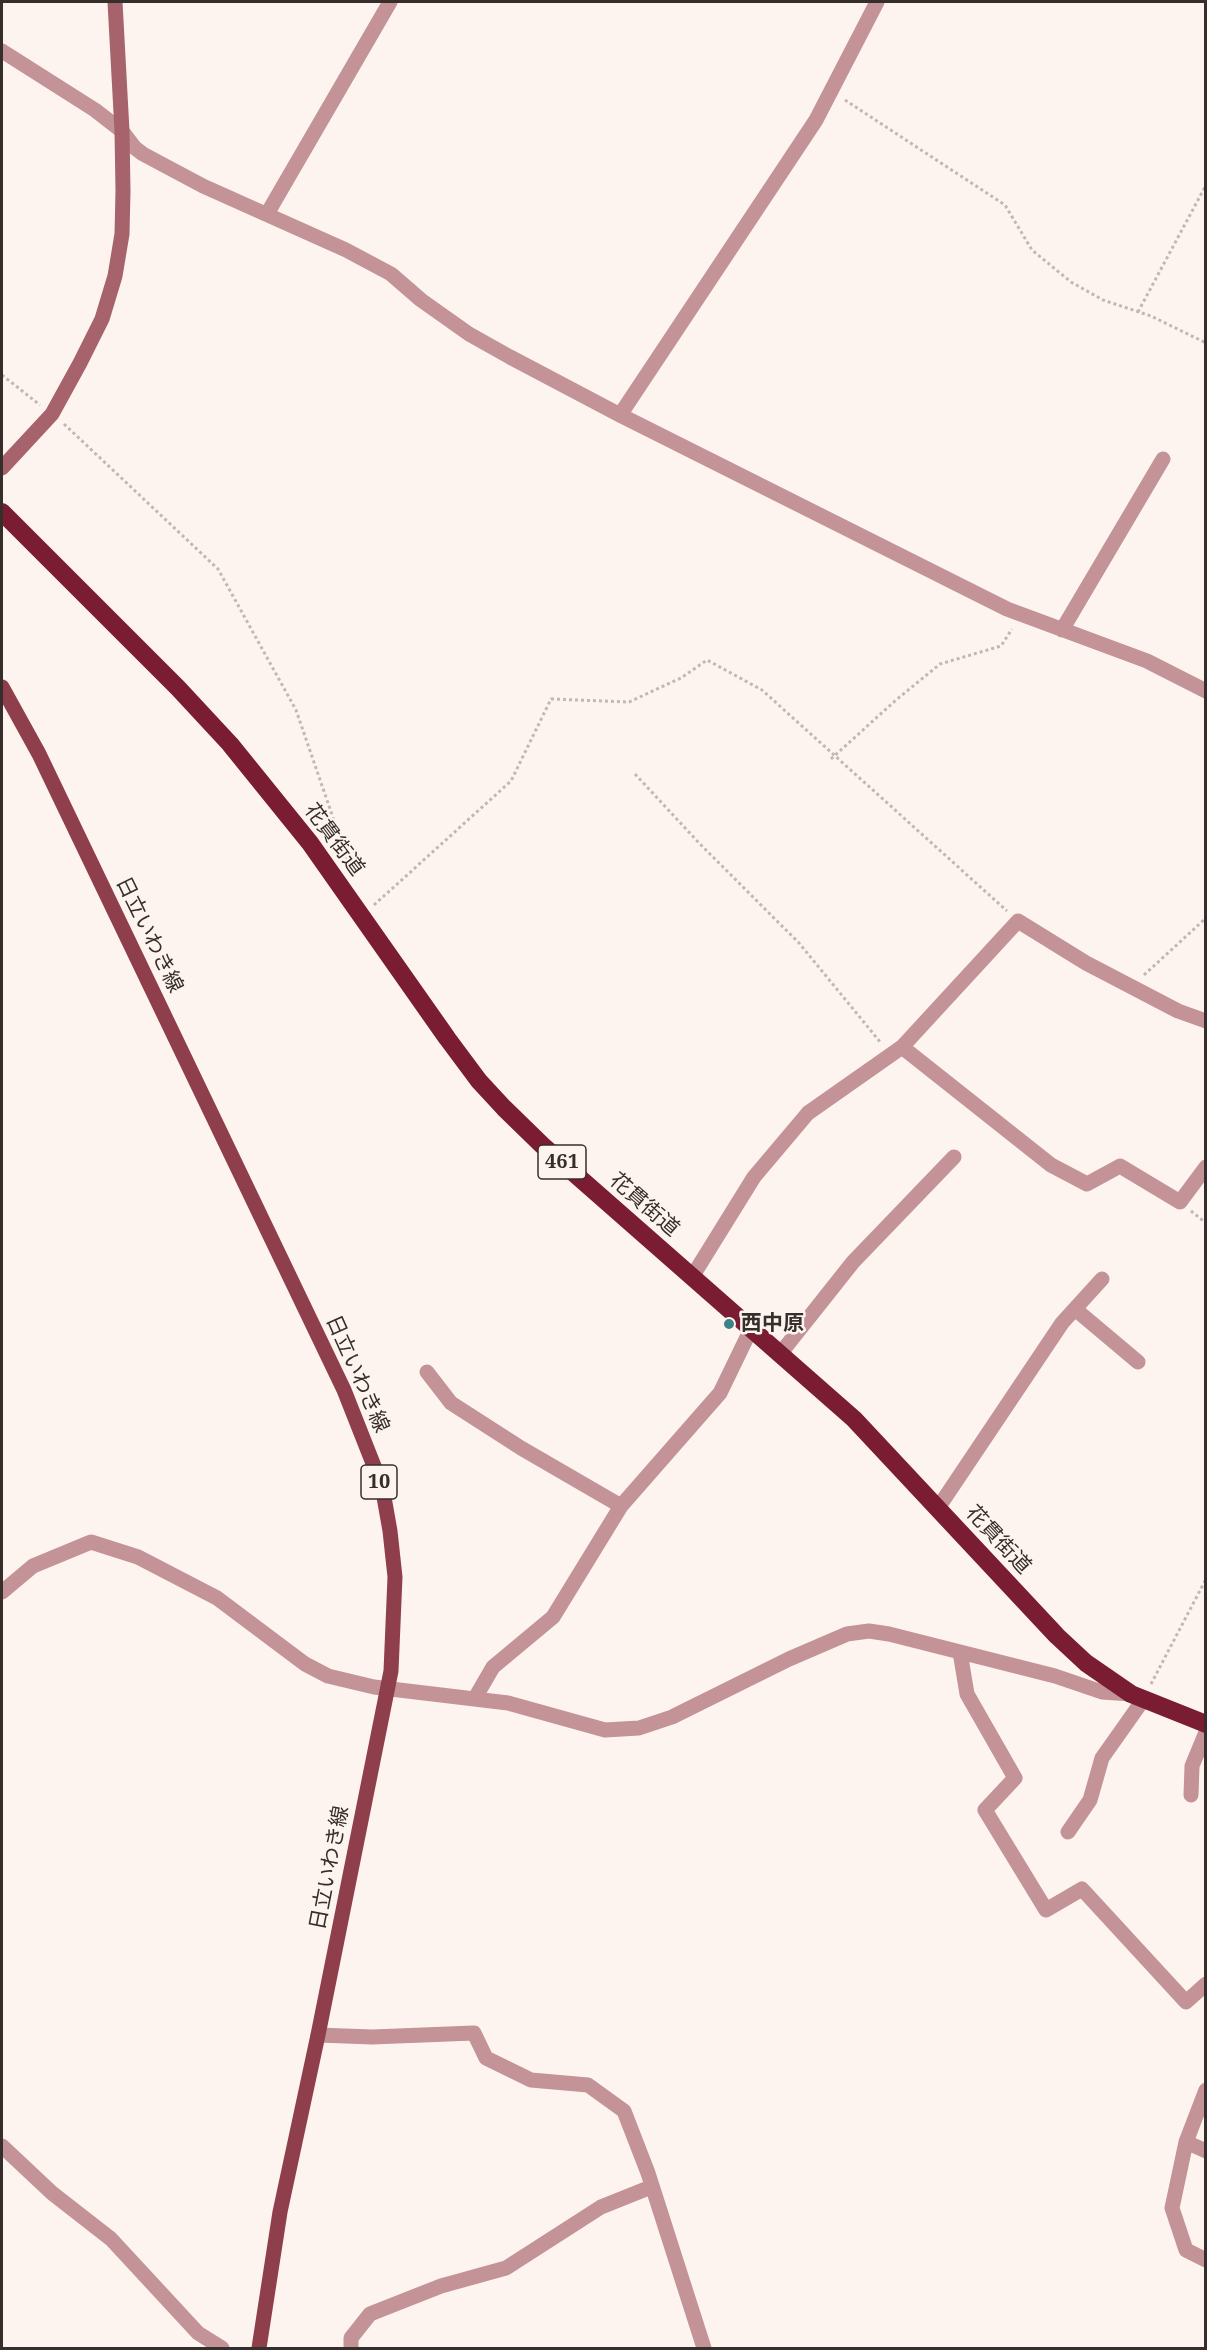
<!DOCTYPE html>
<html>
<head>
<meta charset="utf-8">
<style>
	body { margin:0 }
	#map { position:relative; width:1207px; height:2350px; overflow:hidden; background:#fdf4f0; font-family:"Noto Serif",serif }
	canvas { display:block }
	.frame { position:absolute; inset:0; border:3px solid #362e2a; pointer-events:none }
</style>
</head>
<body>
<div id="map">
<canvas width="1207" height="2350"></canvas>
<div class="frame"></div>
</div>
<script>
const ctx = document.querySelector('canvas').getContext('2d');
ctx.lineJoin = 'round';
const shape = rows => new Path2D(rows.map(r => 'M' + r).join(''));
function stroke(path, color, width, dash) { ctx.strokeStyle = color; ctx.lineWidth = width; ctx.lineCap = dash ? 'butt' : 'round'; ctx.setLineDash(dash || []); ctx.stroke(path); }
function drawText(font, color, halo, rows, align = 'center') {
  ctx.font = font + ' "Noto Serif","Noto Sans JP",serif'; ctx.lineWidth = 5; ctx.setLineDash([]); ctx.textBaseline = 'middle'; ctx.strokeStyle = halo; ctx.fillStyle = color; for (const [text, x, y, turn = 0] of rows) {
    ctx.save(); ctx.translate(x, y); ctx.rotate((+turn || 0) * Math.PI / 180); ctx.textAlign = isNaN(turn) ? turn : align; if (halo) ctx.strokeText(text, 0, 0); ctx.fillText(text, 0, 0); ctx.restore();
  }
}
stroke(shape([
	[845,100,1005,205,1032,250,1071,282,1103,300,1151,316,1206,343],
	[1138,312,1206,185],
	[2,375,40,405],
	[64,424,218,569,296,710,350,867],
	[831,759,896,700,940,664,1001,646,1012,629],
	[635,774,700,844,799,943,881,1043],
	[374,905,511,781,551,699,629,702,681,678,707,660,762,690,1007,911],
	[1144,975,1206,918],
	[1191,1211,1206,1223],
	[1151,1684,1206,1579]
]), '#c1b8b4', 3, [3, 3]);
stroke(shape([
	[2,51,95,110,122,131,135,148,143,154,203,186,346,250,391,274,421,300,469,334,510,357,620,415,1007,609,1147,661,1206,691],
	[267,214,390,2],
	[620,415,816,120,877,2],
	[1062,630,1163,459],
	[902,1047,1051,1165,1087,1184,1120,1166,1180,1202,1206,1167],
	[692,1277,754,1177,808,1113,902,1047,1018,921,1086,963,1178,1011,1206,1021],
	[1075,1309,1138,1362],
	[780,1354,853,1262,954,1157],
	[427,1372,451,1403,521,1448,621,1506],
	[938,1508,1062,1323,1102,1279],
	[2,1592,33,1566,91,1542,138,1557,217,1598,305,1664,328,1676,374,1687,508,1703,605,1730,639,1728,672,1717,789,1659,847,1634,869,1631,889,1634,1055,1676,1102,1692,1131,1694],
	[960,1652,967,1694,1015,1778,985,1810,1046,1910,1082,1889,1186,2002,1206,1984],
	[475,1698,493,1667,553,1617,621,1506,720,1393,751,1329],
	[1191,1795,1192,1766,1206,1732],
	[1068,1832,1090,1800,1102,1758,1143,1700],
	[318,2035,372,2037,474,2033,486,2058,531,2080,588,2085,624,2111,648,2173,704,2348],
	[1206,2090,1186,2142,1172,2208,1186,2250,1206,2260],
	[1186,2142,1206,2151],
	[2,2146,52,2193,111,2239,198,2333,222,2348],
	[351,2348,351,2338,370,2314,441,2286,506,2268,601,2207,651,2187]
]), '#c39398', 15);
stroke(shape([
	[2,468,52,414,80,363,102,319,115,276,122,234,123,191,122,131,115,2]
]), '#a6636c', 15);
stroke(shape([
	[2,687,39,754,344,1390,374,1466,384,1497,390,1531,395,1577,391,1671,318,2035,280,2212,259,2348]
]), '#8f3f4c', 15);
stroke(shape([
	[2,512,178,688,230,744,310,843,447,1038,479,1081,504,1108,542,1145,854,1419,1057,1636,1086,1663,1131,1694,1206,1724]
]), '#7a1c32', 18);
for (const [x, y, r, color] of [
	[729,1324,6,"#3b8389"]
]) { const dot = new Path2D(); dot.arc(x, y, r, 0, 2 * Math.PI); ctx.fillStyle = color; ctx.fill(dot); stroke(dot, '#fdf4f0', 2); }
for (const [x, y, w] of [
	[562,1162,48],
	[379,1482,36]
]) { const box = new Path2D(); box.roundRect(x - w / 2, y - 17, w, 34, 4.5); ctx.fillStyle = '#fdf4f0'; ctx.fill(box); stroke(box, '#362e2a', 1.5); }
drawText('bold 20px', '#362e2a', null, [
	["461",562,1162],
	["10",379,1482]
]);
drawText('21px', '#362e2a', '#fdf4f0', [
	["花貫街道",334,840,53],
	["日立いわき線",149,935,64],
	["花貫街道",644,1205,41],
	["日立いわき線",357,1374,66],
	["花貫街道",998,1540,47],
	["日立いわき線",330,1868,-79]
]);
drawText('bold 21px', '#362e2a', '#fdf4f0', [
	["西中原",741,1324]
], 'left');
</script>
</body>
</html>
